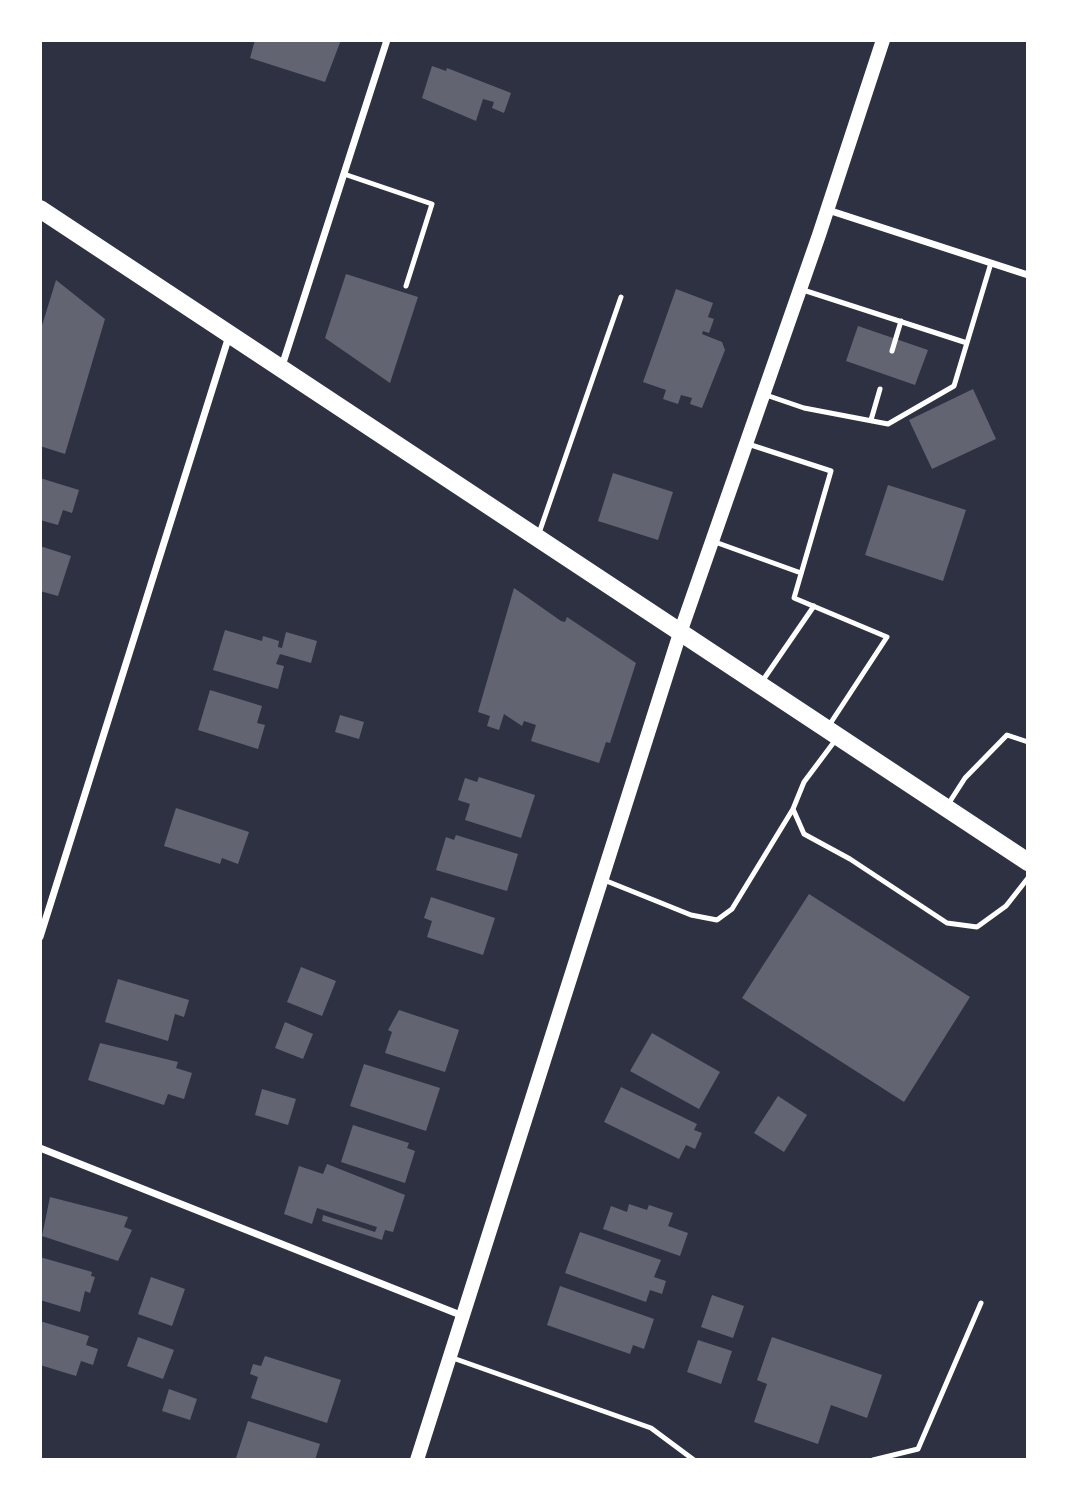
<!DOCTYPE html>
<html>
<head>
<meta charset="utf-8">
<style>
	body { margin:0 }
	#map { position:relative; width:1068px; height:1500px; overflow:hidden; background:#2d3142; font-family:Commissioner,sans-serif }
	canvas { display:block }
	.frame { position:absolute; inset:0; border:42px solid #fff; pointer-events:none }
</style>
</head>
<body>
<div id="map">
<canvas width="1068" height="1500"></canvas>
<div class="frame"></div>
</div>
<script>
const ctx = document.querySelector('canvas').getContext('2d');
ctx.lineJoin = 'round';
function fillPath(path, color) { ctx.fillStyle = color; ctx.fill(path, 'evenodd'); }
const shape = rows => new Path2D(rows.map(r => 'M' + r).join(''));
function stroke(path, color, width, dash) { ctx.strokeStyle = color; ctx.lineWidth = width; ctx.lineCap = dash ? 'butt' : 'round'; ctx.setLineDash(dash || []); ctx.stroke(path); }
fillPath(shape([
	[255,40,341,40,325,82,250,58],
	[432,66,446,71,447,68,511,93,504,113,492,108,494,102,483,99,476,121,422,98],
	[346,274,418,297,390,383,325,338],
	[56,280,105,319,65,454,40,446,40,332],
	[676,289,713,303,708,317,714,319,709,333,703,331,702,334,722,342,725,350,702,408,690,404,692,398,681,395,678,404,663,399,666,390,643,382],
	[858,326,928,350,915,385,846,361],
	[973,389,996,439,932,469,909,420],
	[613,473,673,492,658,540,598,521],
	[40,478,79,490,72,513,63,510,58,525,40,520],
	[888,485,966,510,943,581,865,555],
	[40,546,71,556,58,596,40,591],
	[514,588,561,621,565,622,567,617,636,663,610,743,606,742,599,763,531,741,536,725,524,721,522,726,504,714,499,730,487,726,490,716,478,712],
	[225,630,262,641,263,636,279,641,278,647,282,648,286,632,317,641,311,663,280,654,276,664,284,666,278,689,213,670],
	[210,690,262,706,257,723,265,725,258,749,198,730],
	[340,715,364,722,359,739,335,732],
	[479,777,535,795,521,838,465,820,470,804,458,800,465,778,477,782],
	[176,808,249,832,238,864,222,858,220,864,164,846],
	[456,835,518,854,507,891,436,870,446,837,454,840],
	[809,894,970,997,904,1102,742,998],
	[431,897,495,918,483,955,427,937,432,921,424,918],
	[301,967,336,981,322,1016,287,1002],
	[118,979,189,1000,184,1017,175,1014,168,1041,105,1022],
	[399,1010,459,1030,445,1072,385,1053,392,1032,388,1030],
	[285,1022,313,1034,303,1059,275,1048],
	[652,1033,720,1072,699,1109,630,1071],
	[100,1043,178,1062,176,1068,192,1073,184,1099,168,1094,164,1105,88,1080],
	[364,1064,440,1088,426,1131,350,1106],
	[621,1087,697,1124,694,1130,702,1133,695,1149,686,1145,679,1159,604,1122],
	[262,1089,296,1099,288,1125,255,1115],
	[778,1096,807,1115,784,1152,754,1133],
	[353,1125,409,1143,407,1148,415,1151,405,1183,341,1162],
	[327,1164,405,1195,393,1232,385,1230,382,1240,322,1221,323,1215,375,1232,377,1227,317,1208,312,1224,284,1214,299,1166,323,1174],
	[50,1197,128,1217,124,1227,132,1230,118,1261,42,1236],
	[629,1204,647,1210,649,1205,673,1213,668,1226,688,1233,680,1256,603,1229,611,1206,627,1212],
	[580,1232,661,1260,654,1277,666,1281,662,1294,650,1290,646,1302,565,1273],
	[40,1257,92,1272,91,1276,95,1277,90,1293,85,1291,80,1312,40,1300],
	[151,1277,185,1289,172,1326,138,1314],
	[560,1286,654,1319,644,1349,633,1345,630,1354,547,1325],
	[712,1295,744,1306,733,1338,701,1327],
	[40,1321,89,1336,86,1345,98,1349,93,1365,81,1361,76,1376,40,1365],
	[138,1337,174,1350,163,1379,127,1366],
	[772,1337,882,1375,867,1418,831,1405,818,1444,754,1422,767,1384,757,1380],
	[698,1340,732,1351,721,1384,687,1372],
	[265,1356,341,1380,327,1423,251,1398,258,1377,250,1374,253,1364,261,1366],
	[169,1389,197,1399,190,1420,162,1411],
	[248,1421,320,1444,315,1460,236,1458]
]), '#626471');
stroke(shape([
	[344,174,432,204,406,286],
	[800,289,967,343],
	[892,351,901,321],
	[766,395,804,408,888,424,954,386,991,263],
	[871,420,880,389],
	[748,444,831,471,794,598,887,637,828,727],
	[538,536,621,297],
	[715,542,801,573],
	[761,683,814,606],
	[837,738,804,782,793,809,804,834,850,859,947,923,977,927,1006,906,1028,878],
	[947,806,965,778,1007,735,1028,742],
	[604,880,691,915,717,920,732,909,793,809],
	[450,1357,651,1428,694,1460],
	[873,1460,918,1449,981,1303]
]), '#fff', 5);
stroke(shape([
	[828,210,1028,275],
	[282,366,387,40],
	[40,937,229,336],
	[40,1148,463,1316]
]), '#fff', 7);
stroke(shape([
	[417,1460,680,633,819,235,883,40]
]), '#fff', 14);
stroke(shape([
	[40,209,1028,862]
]), '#fff', 18);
</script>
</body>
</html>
